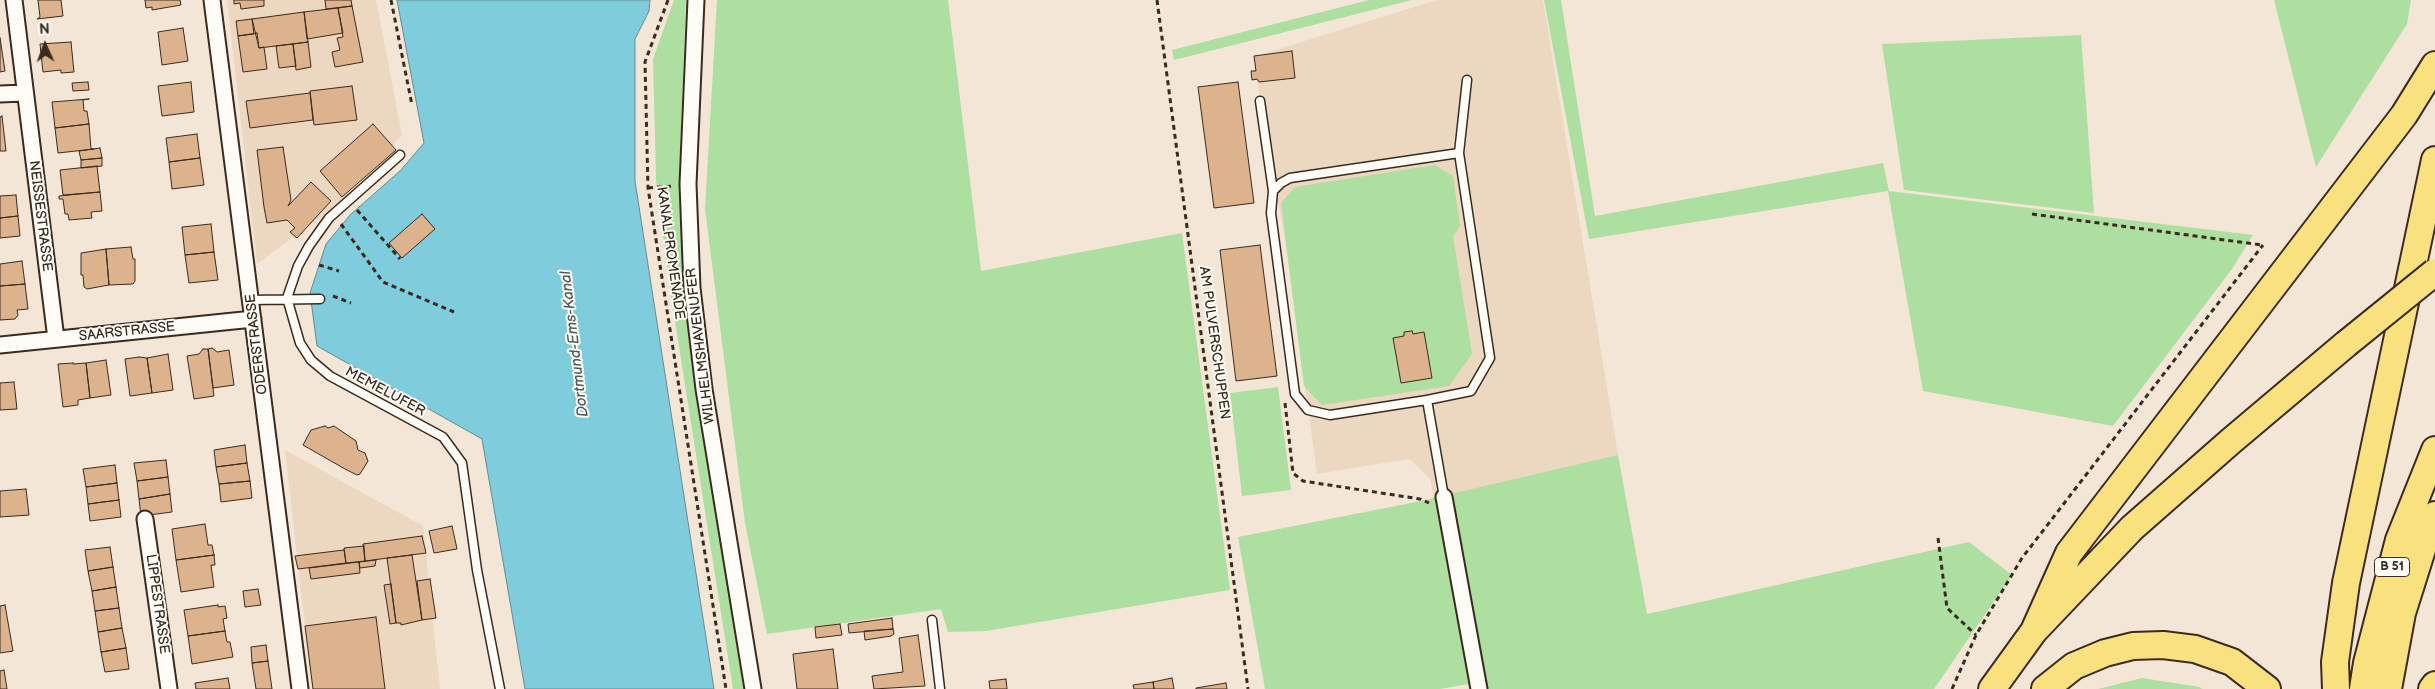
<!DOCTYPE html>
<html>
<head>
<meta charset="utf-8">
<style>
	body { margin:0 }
	#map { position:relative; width:2435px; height:689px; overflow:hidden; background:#f3e6d7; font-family:"Balsamiq Sans",sans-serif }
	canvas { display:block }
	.north { position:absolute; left:20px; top:20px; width:50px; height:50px; -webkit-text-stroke:4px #fdfcf7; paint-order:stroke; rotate:358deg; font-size:14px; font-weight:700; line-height:20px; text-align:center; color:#3b2a1e }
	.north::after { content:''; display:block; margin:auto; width:18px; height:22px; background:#3b2a1e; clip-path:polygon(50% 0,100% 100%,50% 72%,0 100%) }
</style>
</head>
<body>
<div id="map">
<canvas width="2435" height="689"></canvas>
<div class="north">N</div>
</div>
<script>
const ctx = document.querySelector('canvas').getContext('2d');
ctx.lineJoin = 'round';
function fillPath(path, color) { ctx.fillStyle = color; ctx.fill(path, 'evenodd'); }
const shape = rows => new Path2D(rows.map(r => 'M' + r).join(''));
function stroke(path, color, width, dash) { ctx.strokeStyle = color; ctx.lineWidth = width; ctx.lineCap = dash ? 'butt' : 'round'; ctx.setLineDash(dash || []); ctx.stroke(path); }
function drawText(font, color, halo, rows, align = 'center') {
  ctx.font = font + ' "Balsamiq Sans",sans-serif'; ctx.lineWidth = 4; ctx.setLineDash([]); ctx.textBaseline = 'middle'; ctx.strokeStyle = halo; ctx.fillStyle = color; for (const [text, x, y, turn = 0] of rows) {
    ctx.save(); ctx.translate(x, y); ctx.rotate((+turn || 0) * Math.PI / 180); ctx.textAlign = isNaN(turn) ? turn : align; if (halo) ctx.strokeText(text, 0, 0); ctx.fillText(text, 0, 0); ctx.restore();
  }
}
fillPath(shape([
	[227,0,376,0,402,135,332,209,257,264],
	[1437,0,1543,0,1618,455,1470,492,1434,499,1430,478,1409,459,1317,474,1285,241,1253,57],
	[285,450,423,526,440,689,312,689]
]), '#ecd7c1');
fillPath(shape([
	[674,0,686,0,679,180,683,274,696,390,744,689,733,689,671,296,656,180,653,59],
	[717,0,948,0,981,271,1182,233,1230,590,986,631,948,632,941,609,767,634,745,523,705,209],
	[1369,0,1412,0,1174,60,1172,50],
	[1544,0,1561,0,1595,216,1883,163,1889,191,2253,235,2232,269,2113,426,1923,391,1888,191,1589,239],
	[2274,0,2411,0,2407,24,2316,167],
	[2081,35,2094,213,1904,190,1882,44],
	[1435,165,1453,176,1460,226,1453,236,1472,354,1449,386,1322,405,1304,386,1281,203,1295,187],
	[1278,387,1291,490,1242,496,1230,393],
	[1618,455,1647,614,1969,542,2012,575,1934,689,1469,689,1468,684,1440,689,1265,689,1238,537,1416,502],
	[2142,678,2200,687,2202,689,2098,689]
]), '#addfa0');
const water = shape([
	[397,0,650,0,649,11,635,39,635,181,714,689,525,689,482,439,317,346,310,293,326,244,350,215,401,170,424,143,397,0]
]);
fillPath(water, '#7fcddc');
stroke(water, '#648c90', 1);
const building = shape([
	[38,0,61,0,63,16,37,19,40,17,38,0],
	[145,0,180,0,181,5,152,10,152,7,146,8,145,0],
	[234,0,264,0,264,6,241,9,240,3,234,4,234,0],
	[325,0,351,0,352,6,326,9,325,0],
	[352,6,363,62,335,67,332,52,340,50,337,38,343,37,338,8,352,6],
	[338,8,343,33,307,39,304,12,338,8],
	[304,12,308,42,259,48,252,19,304,12],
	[252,19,254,34,238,36,236,21,252,19],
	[183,28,188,61,162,65,158,32,183,28],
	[257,33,259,48,264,47,267,69,243,72,238,36,257,33],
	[0,38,5,71,0,72,0,38],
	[71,42,74,72,61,73,61,70,43,72,40,44,71,42],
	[308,42,311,67,296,70,293,44,308,42],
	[293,44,296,66,279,68,276,46,293,44],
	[1292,51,1295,78,1259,82,1257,79,1252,80,1251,71,1256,71,1254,56,1292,51],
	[88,82,89,90,73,91,72,83,88,82],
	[191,82,194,112,162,116,158,86,191,82],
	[1238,82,1254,203,1214,208,1198,87,1238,82],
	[352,86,357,120,314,125,310,91,352,86],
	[310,93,313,120,250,128,246,101,310,93],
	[89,99,83,100,84,111,87,111,89,124,55,128,52,102,89,99],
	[2,116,6,151,0,151,0,117,2,116],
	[89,124,91,149,94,149,58,153,55,128,89,124],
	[373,124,396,150,342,197,320,171,373,124],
	[197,134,200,158,169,162,166,138,197,134],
	[283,147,291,200,288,206,311,182,331,201,297,238,290,232,295,228,287,220,267,223,264,207,257,150,283,147],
	[100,148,102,158,81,160,79,151,100,148],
	[102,158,102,166,81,168,81,160,102,158],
	[200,158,204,185,172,189,169,162,200,158],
	[97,166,100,192,63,195,60,170,97,166],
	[100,192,102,211,91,212,92,218,69,220,68,214,65,214,63,199,59,199,59,196,100,192],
	[16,195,18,216,0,218,0,196,16,195],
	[422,214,435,229,402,258,389,243,422,214],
	[18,216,20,236,0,238,0,218,18,216],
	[211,224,214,252,185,255,182,227,211,224],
	[1260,245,1277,376,1236,381,1220,250,1260,245],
	[131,247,133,259,135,259,135,281,133,284,109,285,106,249,131,247],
	[106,249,109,285,87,289,84,287,83,275,81,275,81,253,106,249],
	[214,252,218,280,189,283,185,255,214,252],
	[22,261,25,284,0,286,0,264,22,261],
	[25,284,28,309,17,310,18,315,15,319,0,320,0,286,25,284],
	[1412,331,1413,334,1424,332,1432,378,1401,383,1393,338,1404,336,1404,332,1412,331],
	[212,348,217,352,229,350,234,385,213,388,208,349,212,348],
	[203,349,208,349,214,396,194,399,187,356,199,354,203,349],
	[168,354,173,390,152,393,147,358,168,354],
	[139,357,147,358,152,393,130,396,125,359,139,357],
	[106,360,111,395,90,398,86,363,106,360],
	[73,363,73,364,86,363,90,398,78,400,78,405,63,407,58,364,73,363],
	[14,382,17,409,0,410,0,383,14,382],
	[325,426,328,428,334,426,356,441,358,450,365,453,368,461,360,474,357,475,345,469,303,445,311,430,325,426],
	[245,445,247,463,216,467,214,450,245,445],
	[166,460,168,477,137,481,134,463,166,460],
	[247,463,250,481,219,484,216,467,247,463],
	[115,465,117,483,86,487,83,469,115,465],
	[168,477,170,494,139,499,137,481,168,477],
	[250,481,252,498,221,502,219,484,250,481],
	[117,483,119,500,88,504,86,487,117,483],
	[26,489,29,515,0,517,0,491,26,489],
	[170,494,172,512,141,516,139,499,170,494],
	[119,500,121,517,90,521,88,504,119,500],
	[205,524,208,545,212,545,214,555,176,560,172,529,205,524],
	[452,526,457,549,434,553,429,531,452,526],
	[422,536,426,553,365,561,363,544,422,536],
	[364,546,365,561,346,563,344,548,364,546],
	[110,547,113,567,88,571,85,550,110,547],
	[344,550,346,563,298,569,295,556,344,550],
	[214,555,215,565,211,565,214,587,181,592,176,560,214,555],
	[412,555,422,620,401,625,401,623,396,623,387,558,412,555],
	[376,560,375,566,360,568,359,562,376,560],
	[359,562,360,573,311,579,309,568,359,562],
	[113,567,116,587,92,591,88,571,113,567],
	[430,579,436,618,422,620,417,581,430,579],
	[391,584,396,623,390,624,384,585,391,584],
	[116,587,119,608,95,611,92,591,116,587],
	[258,589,261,605,245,607,243,591,258,589],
	[5,605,13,651,0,653,0,606,5,605],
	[218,605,218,607,225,606,227,618,223,619,225,631,188,636,184,610,218,605],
	[119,608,122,628,98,632,95,611,119,608],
	[376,617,385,689,313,689,305,626,376,617],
	[892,618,893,629,849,633,848,624,892,618],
	[840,624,842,635,816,638,815,627,840,624],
	[122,628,126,648,101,652,98,632,122,628],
	[893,629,894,634,891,636,865,640,864,631,893,629],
	[225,631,227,642,230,642,233,657,192,664,188,636,225,631],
	[918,635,925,686,874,689,872,676,903,672,899,638,918,635],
	[266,645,268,661,252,663,251,647,266,645],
	[126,648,129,669,105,672,101,652,126,648],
	[833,649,838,689,797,689,793,654,833,649],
	[268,661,272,689,256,689,252,663,268,661],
	[4,670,7,689,0,689,0,671,4,670],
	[228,678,230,689,196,689,195,683,228,678],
	[1172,678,1174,689,1154,689,1153,682,1172,678],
	[1006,679,1007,689,990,689,989,681,1006,679],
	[1153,682,1154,689,1134,689,1133,685,1153,682],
	[1226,683,1227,689,1196,689,1196,688,1226,683]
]);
fillPath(building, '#dcb38d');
stroke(building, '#3b2a1e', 1);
const lane = shape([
	[1260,101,1273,191],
	[1459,153,1467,80],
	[400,155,329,218,309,246,298,266,287,298,300,343,311,360,330,376,443,437,462,463,477,570,500,689],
	[251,300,320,299],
	[1427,400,1330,415,1308,410,1295,394,1271,213,1273,191,1281,183,1290,178,1459,153,1490,358,1471,391,1427,400,1444,497],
	[932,620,940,689]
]);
const street = shape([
	[14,0,56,339],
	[212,0,300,689],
	[696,0,688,184,692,288,704,389,753,689],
	[0,94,24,93],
	[0,345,253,319],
	[1444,497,1479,689],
	[145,519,169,689]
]);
const highway = shape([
	[2034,631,2069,553,2404,115,2435,65],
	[1992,689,2034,631,2132,528,2231,441,2346,344],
	[2045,689,2074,666,2105,653,2133,646,2163,645,2195,649,2232,662,2267,689],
	[2336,689,2335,662,2346,583,2435,160],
	[2363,689,2367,663,2399,540,2435,450],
	[2388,689,2402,613,2425,540,2435,515],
	[2432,689,2435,685]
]);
stroke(lane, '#3b2a1e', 11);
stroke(street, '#3b2a1e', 19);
stroke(highway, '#3b2a1e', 30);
stroke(shape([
	[391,0,412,105],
	[668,0,645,62,648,188,726,689],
	[1157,0,1248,689],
	[648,188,673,186],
	[357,210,400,259],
	[2032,214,2262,245],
	[341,224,383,282,454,312],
	[319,265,339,271],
	[333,296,351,303],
	[1285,403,1293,473,1303,481,1420,499,1429,503],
	[1938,538,1947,608,1976,635],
	[1952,689,1976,635,2022,558,2263,245]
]), '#3b2a1e', 3, [5, 4]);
stroke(lane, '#fdfcf7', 8);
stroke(street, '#fdfcf7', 15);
stroke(highway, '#fae180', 26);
const highwayBridge = shape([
	[2346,344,2435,272]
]);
stroke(highwayBridge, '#3b2a1e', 30, []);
stroke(highwayBridge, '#fae180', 26);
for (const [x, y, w] of [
	[2392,567,35]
]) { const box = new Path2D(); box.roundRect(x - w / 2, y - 9.5, w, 19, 4); ctx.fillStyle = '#fdfcf7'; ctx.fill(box); stroke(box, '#3b2a1e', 1); }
drawText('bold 12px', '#3b2a1e', null, [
	["B 51",2392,567]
]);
drawText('14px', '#3b2a1e', '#fdfcf7', [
	["NEISSESTRASSE",40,216,83],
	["KANALPROMENADE",670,253,82],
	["SAARSTRASSE",127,332,-6],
	["AM PULVERSCHUPPEN",1214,343,82],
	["ODERSTRASSE",257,344,-97],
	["WILHELMSHAVENUFER",701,346,-97],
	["MEMELUFER",385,392,28],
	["LIPPESTRASSE",157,604,82]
]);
drawText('italic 15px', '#4f5b57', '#fdfcf7', [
	["Dortmund-Ems-Kanal",575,344,-97]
]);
</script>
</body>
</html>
